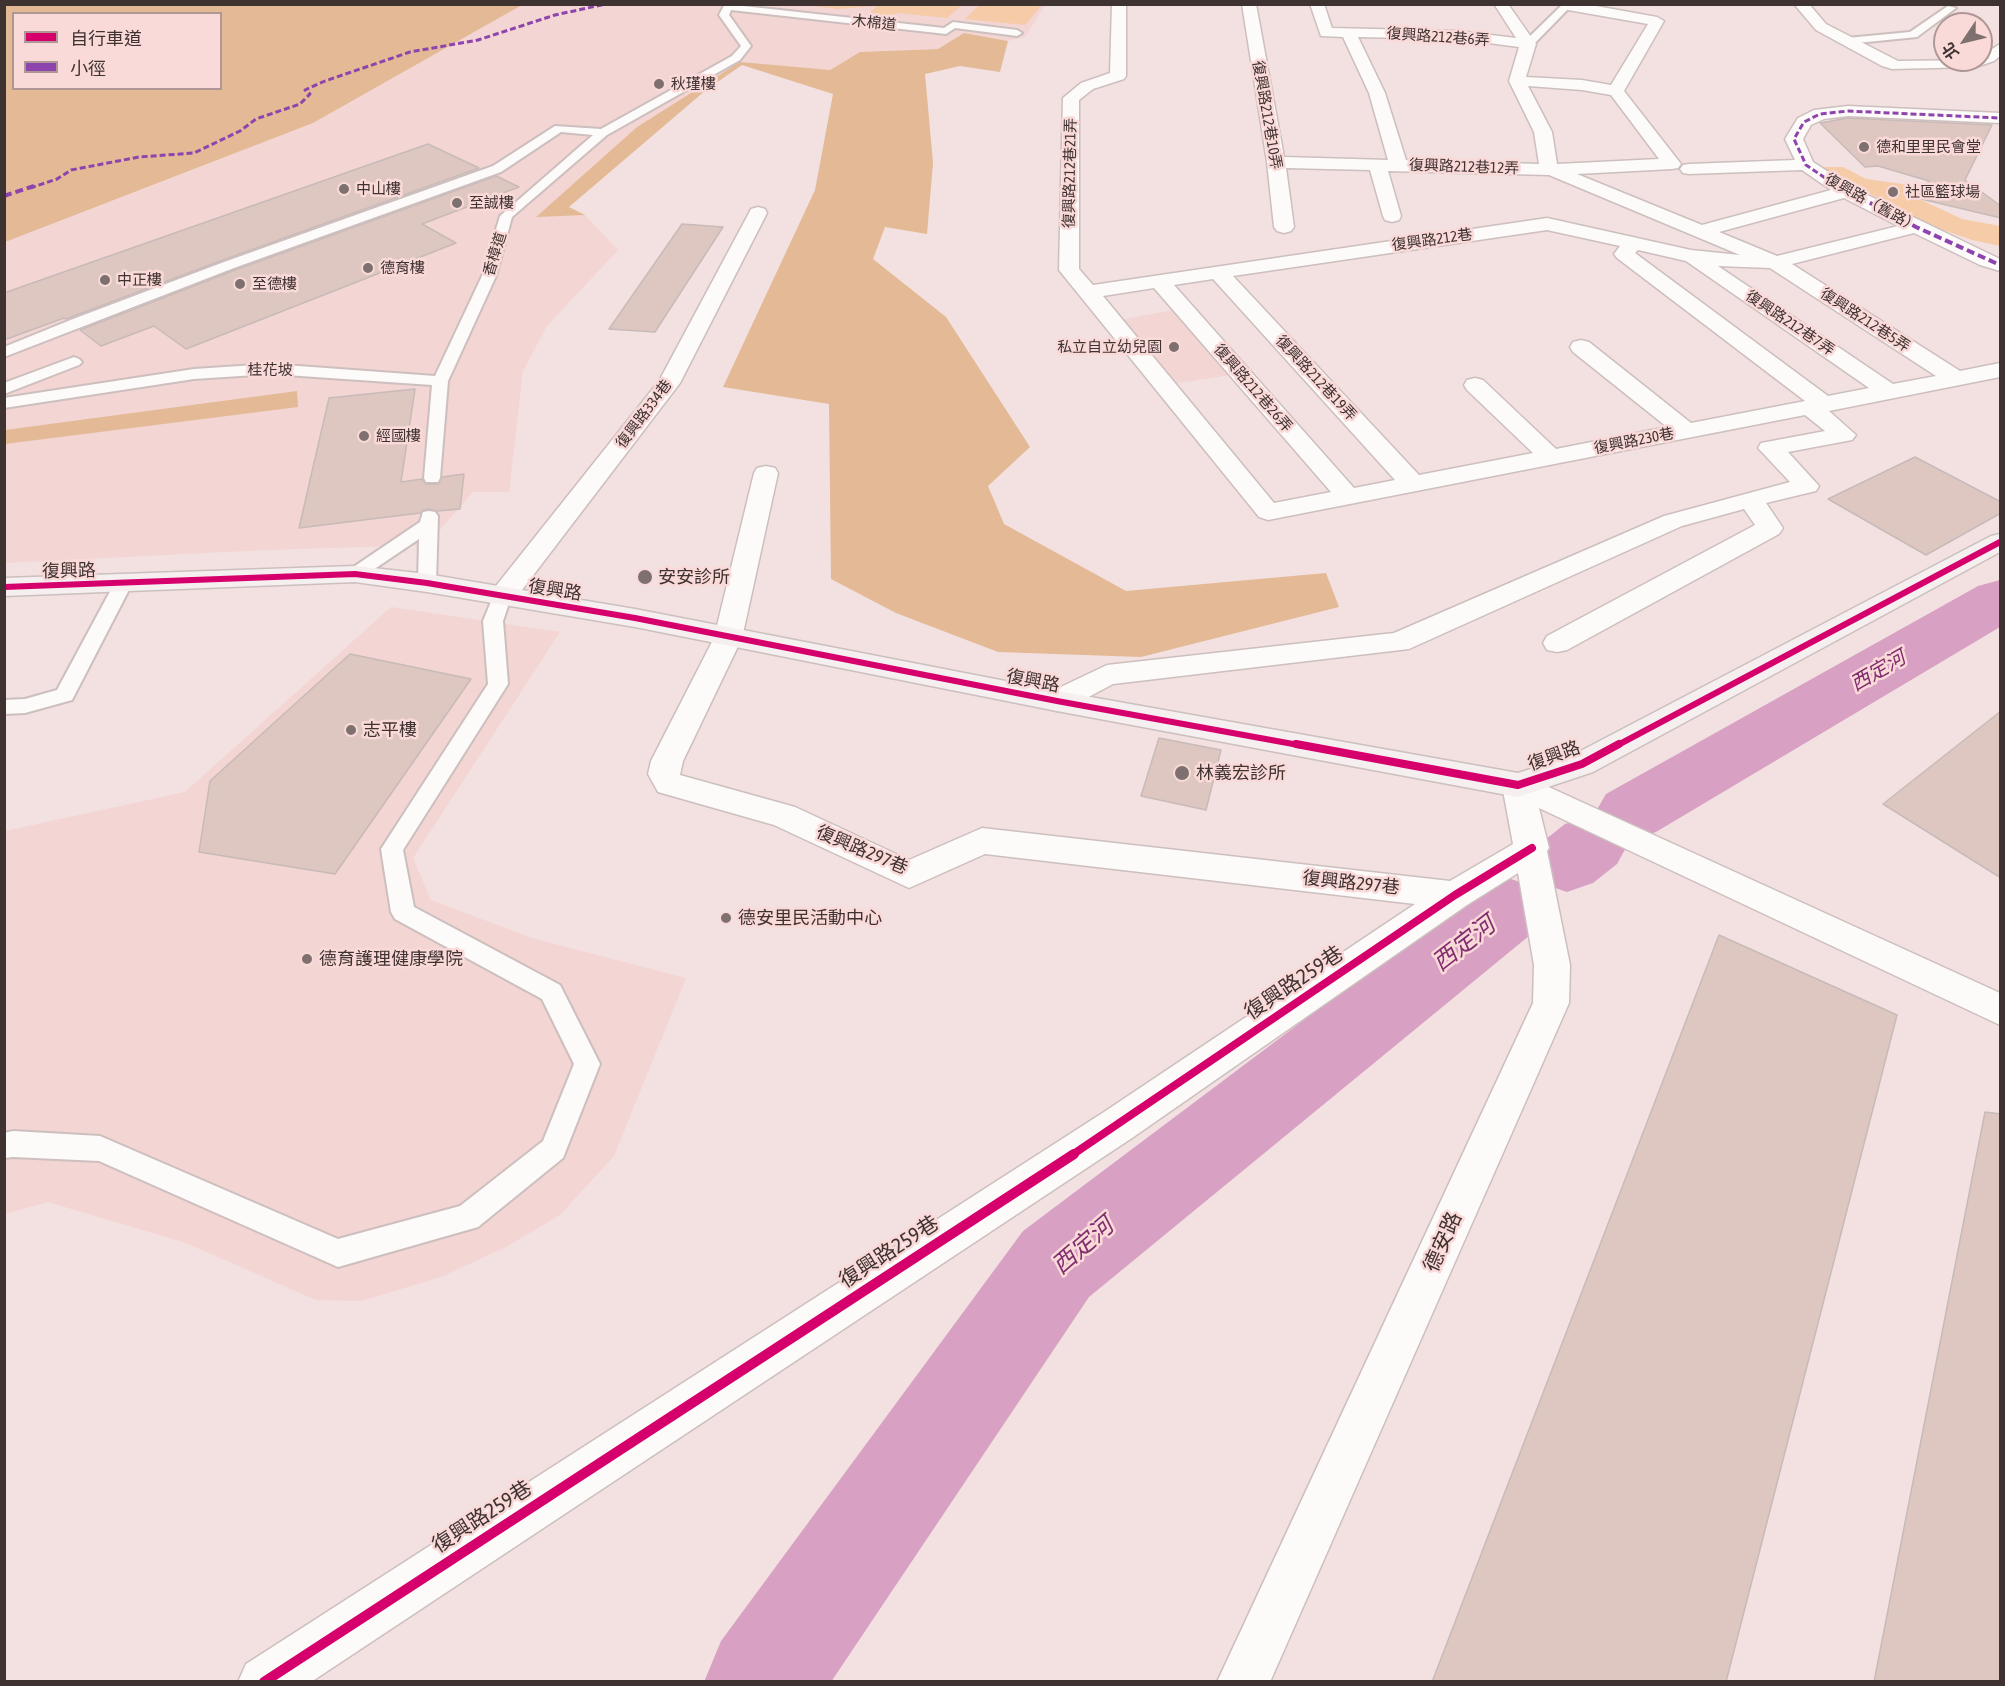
<!DOCTYPE html>
<html>
<head>
<meta charset="utf-8">
<style>
	body { margin:0 }
	#map { position:relative; width:2005px; height:1686px; overflow:hidden; background:#f2e1e0; font-family:"Asap Condensed","Noto Sans TC",sans-serif }
	canvas { display:block }
	.frame { position:absolute; inset:0; border:6px solid #3f3332; pointer-events:none }
	.legend { position:absolute; left:12px; top:12px; width:210px; height:78px; box-sizing:border-box; background:#fadad8; border:2px solid #af9796; margin:0; padding:8px 10px; list-style:none; font-size:18px; color:#3f3332 }
	.legend li { display:flex; align-items:center; gap:12px; height:30px }
	.legend b { width:30px; border:2px solid #af9796 }
	.north { position:absolute; left:1933px; top:12px; width:60px; height:60px; box-sizing:border-box; background:#fadad8; border:2px solid #af9796; border-radius:50%; rotate:235deg; font-size:16px; font-weight:700; line-height:24px; text-align:center; color:#3f3332 }
	.north::after { content:''; display:block; margin:auto; width:21px; height:27px; background:#7e706f; clip-path:polygon(50% 0,100% 100%,50% 72%,0 100%) }
</style>
</head>
<body>
<div id="map">
<canvas width="2005" height="1686"></canvas>
<div class="frame"></div>
<ul class="legend">
<li><b style="height:8px;background:#d6006c"></b>自行車道</li>
<li><b style="height:8px;background:#8e44ad"></b>小徑</li>
</ul>
<div class="north">北</div>
</div>
<script>
const ctx = document.querySelector('canvas').getContext('2d');
ctx.lineJoin = 'round';
function fillPath(path, color) { ctx.fillStyle = color; ctx.fill(path, 'evenodd'); }
const shape = rows => new Path2D(rows.map(r => 'M' + r).join(''));
function stroke(path, color, width, dash) { ctx.strokeStyle = color; ctx.lineWidth = width; ctx.lineCap = dash ? 'butt' : 'round'; ctx.setLineDash(dash || []); ctx.stroke(path); }
function drawText(font, color, halo, rows, align = 'center') {
  ctx.font = font + ' "Asap Condensed","Noto Sans TC",sans-serif'; ctx.lineWidth = 5; ctx.setLineDash([]); ctx.textBaseline = 'middle'; ctx.strokeStyle = halo; ctx.fillStyle = color; for (const [text, x, y, turn = 0] of rows) {
    ctx.save(); ctx.translate(x, y); ctx.rotate((+turn || 0) * Math.PI / 180); ctx.textAlign = isNaN(turn) ? turn : align; if (halo) ctx.strokeText(text, 0, 0); ctx.fillText(text, 0, 0); ctx.restore();
  }
}
fillPath(shape([
	[522,5,1045,5,1025,37,1008,41,964,33,938,49,860,52,830,70,740,63,637,127,537,216,585,215,618,250,547,326,523,371,509,492,473,492,427,545,266,550,5,563,4,242,313,123],
	[1180,309,1237,374,1166,385,1113,321],
	[391,607,560,632,413,858,431,900,535,939,686,978,614,1156,560,1215,506,1247,441,1277,361,1301,316,1300,186,1243,48,1202,5,1214,5,831,185,792]
]), '#f3d5d3');
fillPath(shape([
	[803,5,962,5,947,18,897,13,886,22,862,19,877,6,837,9],
	[979,5,1041,4,1041,6,1025,25,965,19],
	[1819,167,1843,167,1866,179,1925,187,1917,198,1962,219,2000,226,2000,246,1972,240,1929,225]
]), '#f6cba8');
fillPath(shape([
	[5,4,522,4,522,5,313,123,5,242],
	[14,14,220,14,220,88,14,88],
	[964,33,1008,41,1000,72,960,66,925,74,933,163,927,234,885,227,873,259,946,317,1030,447,988,486,1004,524,1126,591,1326,573,1339,607,1141,657,998,652,896,613,831,579,829,404,723,387,815,190,833,94,742,65,706,90,569,207,585,215,536,217,637,127,740,62,830,70,860,52,938,49],
	[297,391,298,407,5,444,5,430]
]), '#e3b996');
fillPath(shape([
	[2000,580,2000,627,1656,832,1631,840,1625,838,1628,844,1617,864,1593,883,1567,892,1541,883,1530,863,1541,843,1565,824,1591,816,1598,818,1595,813,1606,794,1978,586,2000,580],
	[1508,878,1535,887,1546,909,1535,931,1089,1297,831,1682,704,1682,721,1641,1023,1231,1481,887,1508,878]
]), '#d8a1c4');
const building = shape([
	[1848,118,1992,125,1965,180,2001,206,2001,218,1917,198,1929,181,1878,166,1865,167,1820,123,1848,118],
	[428,144,479,168,223,260,66,319,64,318,4,340,4,293,428,144],
	[496,176,519,187,422,224,456,243,186,349,154,326,101,346,80,330,235,270,496,176],
	[682,224,723,227,655,332,609,329,682,224],
	[415,389,401,482,422,479,426,484,438,484,442,477,464,474,460,509,437,511,429,509,423,510,420,513,299,528,329,398,415,389],
	[1915,457,2001,502,2001,513,1926,555,1828,499,1915,457],
	[350,654,471,679,335,874,199,852,210,781,350,654],
	[2001,711,2001,878,1883,804,2001,711],
	[1159,738,1221,750,1206,810,1141,796,1159,738],
	[1719,935,1897,1015,1726,1682,1432,1682,1719,935],
	[1985,1112,2001,1114,2001,1682,1874,1682,1985,1112]
]);
fillPath(building, '#dec7c0');
stroke(building, '#c8bab8', 1.5);
const lane = shape([
	[725,4,944,28,953,22,1017,30,1022,33,1017,36,955,28,946,34,731,10,729,15,751,46,740,60,607,135,512,217,496,276,448,381,440,478,438,482,426,482,424,478,432,385,271,374,194,379,4,408,4,398,194,369,271,364,435,376,482,276,500,216,593,135,561,132,501,172,234,268,4,357,4,347,73,319,224,262,493,166,555,126,601,129,732,56,741,46,719,15,725,4],
	[1563,4,1573,4,1532,46,1524,46,1524,42,1563,4],
	[1948,6,1956,8,1917,37,1847,44,1842,41,1847,38,1910,32,1948,6],
	[74,357,79,359,82,362,79,365,4,394,4,383,74,357],
	[429,511,435,512,438,516,436,583,434,587,420,587,418,583,419,539,361,578,349,578,346,574,349,570,420,522,423,512,429,511],
	[123,578,130,580,132,584,72,700,25,713,4,714,4,700,25,699,57,690,114,584,116,580,123,578],
	[502,591,509,593,511,597,503,621,508,684,403,850,414,907,560,985,600,1064,563,1158,478,1227,338,1267,99,1161,13,1157,4,1158,4,1133,13,1131,100,1136,338,1239,460,1206,543,1141,574,1064,542,999,395,919,391,912,381,849,488,684,483,621,493,597,495,593,502,591]
]);
const street = shape([
	[1112,4,1126,4,1126,76,1124,79,1093,89,1079,100,1079,269,1093,285,1547,218,1691,250,1740,255,1549,175,1388,171,1401,216,1399,220,1392,222,1385,220,1383,216,1370,170,1286,168,1294,227,1291,231,1284,233,1277,231,1274,227,1267,162,1242,4,1256,4,1284,157,1388,160,1369,93,1343,37,1321,36,1310,4,1324,4,1332,28,1458,31,1516,38,1494,4,1508,4,1536,44,1526,77,1582,80,1611,85,1648,24,1568,10,1561,6,1585,4,1657,17,1664,21,1624,91,1681,164,1678,168,1672,169,1577,174,1702,225,1831,190,1802,170,1689,174,1683,173,1680,169,1683,165,1689,164,1795,160,1785,139,1798,118,1814,110,1848,106,2000,113,2000,123,1848,116,1824,119,1811,125,1803,139,1813,162,1853,188,2000,259,2000,271,1980,265,1914,233,1792,264,1960,371,2000,363,2000,377,1829,411,1856,435,1852,440,1788,452,1819,486,1816,491,1766,503,1783,528,1779,534,1567,650,1557,652,1547,650,1543,643,1547,636,1755,525,1744,509,1682,526,1409,649,1113,684,1068,708,1057,711,1046,708,1042,701,1046,694,1107,665,1394,633,1664,516,1790,482,1758,448,1761,443,1825,431,1805,415,1268,520,1259,517,1059,270,1063,98,1081,83,1110,73,1112,4],
	[1358,37,1458,39,1519,47,1509,81,1534,132,1539,164,1406,160,1385,93,1358,37],
	[1528,86,1582,90,1611,95,1659,159,1557,164,1552,132,1528,86],
	[1844,198,1898,226,1777,256,1719,232,1844,198],
	[1547,230,1620,246,1614,254,1617,258,1805,401,1691,423,1589,342,1581,340,1573,342,1570,347,1573,352,1667,427,1556,449,1483,380,1475,378,1467,380,1464,385,1467,390,1533,453,1419,475,1233,276,1547,230],
	[1638,250,1686,261,1869,388,1828,396,1635,253,1638,250],
	[1718,266,1770,268,1936,376,1893,384,1718,266],
	[1213,279,1395,480,1354,488,1174,285,1213,279],
	[1154,288,1331,492,1274,503,1103,296,1154,288],
	[1794,4,1809,4,1826,24,1898,61,1981,60,1981,56,2000,44,2000,56,1994,61,1976,67,1892,69,1882,66,1816,30,1794,4],
	[758,207,765,209,767,213,680,383,512,603,502,606,492,603,488,597,492,591,659,381,749,213,751,209,758,207],
	[766,466,775,468,778,473,742,638,683,761,680,775,795,807,909,860,982,828,1450,881,1513,844,1502,785,1507,777,1518,773,2000,993,2000,1025,1539,808,1549,848,1547,851,1570,965,1569,1003,1270,1682,1217,1682,1533,1003,1534,965,1518,873,1467,905,1132,1138,311,1682,238,1682,246,1664,1104,1112,1415,904,985,854,909,888,774,825,658,792,648,774,651,761,714,638,754,473,757,468,766,466]
]);
const secondary = shape([
	[2000,534,2000,552,1593,772,1518,797,1057,711,635,627,427,592,355,582,4,596,4,578,355,566,427,574,635,609,1057,691,1518,773,1571,756,1991,536,2000,534]
]);
stroke(lane, '#ccbfbe', 4);
stroke(street, '#ccbfbe', 3);
stroke(secondary, '#ccbfbe', 3);
fillPath(lane, '#fdfafa');
fillPath(street, '#fdfafa');
fillPath(secondary, '#f5eff0');
stroke(shape([
	[30,188,57,179,71,170,139,157,194,153,240,131,256,119,300,104,310,94,305,90,325,81,410,52,478,40,555,15,606,4],
	[1840,188,1806,165,1794,139,1804,122,1820,114,1848,111,2000,118]
]), '#8e44ad', 3, [6, 3]);
stroke(shape([
	[1838,186,1916,227,2000,265],
	[4,196,34,186]
]), '#8e44ad', 4, [8, 4]);
stroke(shape([
	[4,587,355,574,427,583,635,618,1057,701,1304,746],
	[1616,746,2000,542]
]), '#d6006c', 6);
stroke(shape([
	[1296,744,1518,785,1582,764,1619,744],
	[1072,1155,1455,895,1532,848]
]), '#d6006c', 8);
stroke(shape([
	[264,1682,1074,1154]
]), '#d6006c', 10);
for (const [x, y, r, color] of [
	[659,84,6,"#7e706f"],
	[1864,147,6,"#7e706f"],
	[344,189,6,"#7e706f"],
	[1893,192,6,"#7e706f"],
	[457,203,6,"#7e706f"],
	[368,268,6,"#7e706f"],
	[105,280,6,"#7e706f"],
	[240,284,6,"#7e706f"],
	[1174,347,6,"#7e706f"],
	[364,436,6,"#7e706f"],
	[645,577,8,"#7e706f"],
	[351,730,6,"#7e706f"],
	[1182,773,8,"#7e706f"],
	[726,918,6,"#7e706f"],
	[307,959,6,"#7e706f"]
]) { const dot = new Path2D(); dot.arc(x, y, r, 0, 2 * Math.PI); ctx.fillStyle = color; ctx.fill(dot); stroke(dot, '#fadad8', 2); }
drawText('15px', '#3f3332', '#fadad8', [
	["木棉道",874,23,6],
	["復興路212巷6弄",1438,37,4],
	["復興路212巷10弄",1267,115,80],
	["復興路212巷12弄",1464,167,2],
	["復興路212巷21弄",1070,173,-89],
	["復興路（舊路）",1872,203,29],
	["復興路212巷",1432,240,-8],
	["香樟道",495,254,-73],
	["復興路212巷5弄",1865,320,33],
	["復興路212巷7弄",1790,323,34],
	["桂花坡",270,370],
	["復興路212巷19弄",1316,378,47],
	["復興路212巷26弄",1253,388,49],
	["復興路334巷",644,414,-53],
	["復興路230巷",1634,441,-11]
]);
drawText('15px', '#3f3332', '#fadad8', [
	["秋瑾樓",671,84],
	["德和里里民會堂",1876,147],
	["中山樓",356,189],
	["社區籃球場",1905,192],
	["至誠樓",469,203],
	["德育樓",380,268],
	["中正樓",117,280],
	["至德樓",252,284],
	["私立自立幼兒園",1162,347,"right"],
	["經國樓",376,436]
], 'left');
drawText('18px', '#3f3332', '#fadad8', [
	["復興路",69,571,-1],
	["復興路",555,590,9],
	["復興路",1033,681,11],
	["復興路",1554,756,-20],
	["復興路297巷",862,850,23],
	["復興路297巷",1351,883,6]
]);
drawText('18px', '#3f3332', '#fadad8', [
	["安安診所",658,577],
	["志平樓",363,730],
	["林義宏診所",1196,773],
	["德安里民活動中心",738,918],
	["德育護理健康學院",319,959]
], 'left');
drawText('italic 20px', '#812d6e', '#fadad8', [
	["西定河",1878,671,-30]
]);
drawText('21px', '#3f3332', '#fadad8', [
	["復興路259巷",1294,983,-34],
	["德安路",1443,1242,-66],
	["復興路259巷",889,1252,-33],
	["復興路259巷",482,1517,-33]
]);
drawText('italic 24px', '#812d6e', '#fadad8', [
	["西定河",1464,944,-38],
	["西定河",1083,1246,-41]
]);
</script>
</body>
</html>
